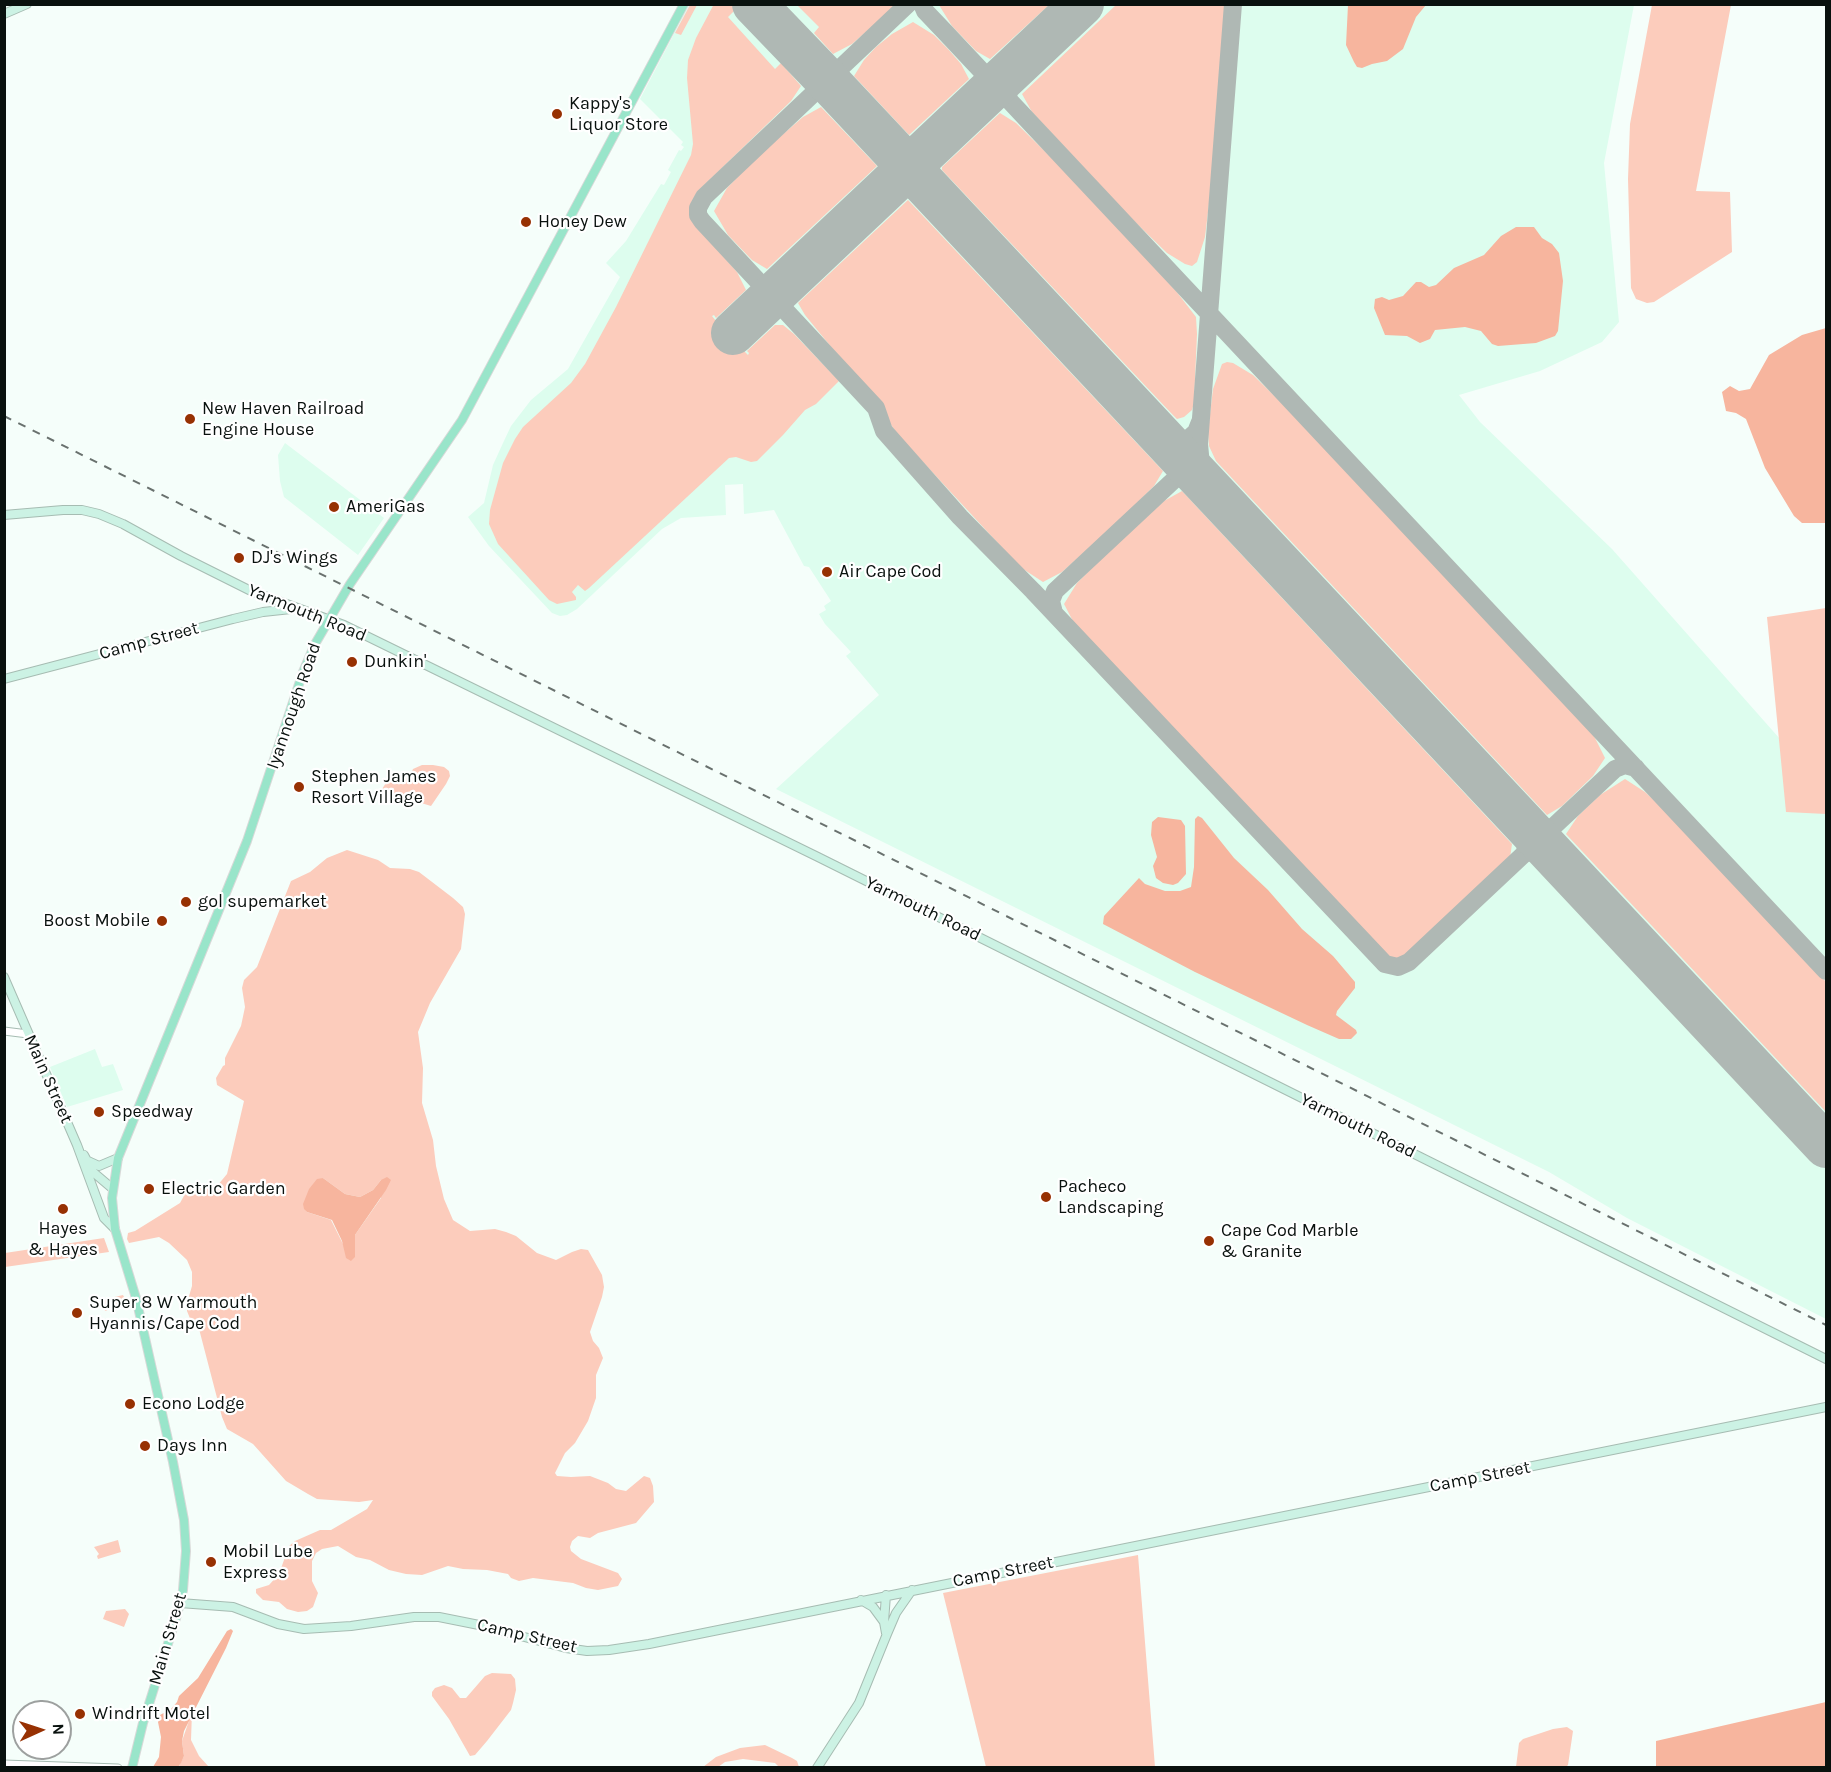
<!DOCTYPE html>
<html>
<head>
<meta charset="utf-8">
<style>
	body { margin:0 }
	#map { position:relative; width:1831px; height:1772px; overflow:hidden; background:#f5fefa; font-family:Karla,sans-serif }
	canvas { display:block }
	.frame { position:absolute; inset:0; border:6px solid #09110e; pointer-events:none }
	.north { position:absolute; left:12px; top:1700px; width:60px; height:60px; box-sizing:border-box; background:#fff; border:2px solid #9da09f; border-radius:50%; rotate:87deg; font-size:16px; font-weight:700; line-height:24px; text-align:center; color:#09110e }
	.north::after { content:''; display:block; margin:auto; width:21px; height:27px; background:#973103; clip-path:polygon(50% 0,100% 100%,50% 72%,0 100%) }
</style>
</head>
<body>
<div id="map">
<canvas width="1831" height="1772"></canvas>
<div class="frame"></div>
<div class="north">N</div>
</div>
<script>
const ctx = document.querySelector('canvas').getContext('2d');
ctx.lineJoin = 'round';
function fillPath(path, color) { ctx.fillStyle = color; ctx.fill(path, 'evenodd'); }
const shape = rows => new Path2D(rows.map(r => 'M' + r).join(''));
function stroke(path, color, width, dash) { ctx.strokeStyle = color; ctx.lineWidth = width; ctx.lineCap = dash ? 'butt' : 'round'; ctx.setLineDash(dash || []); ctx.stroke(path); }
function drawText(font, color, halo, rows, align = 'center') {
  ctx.font = font + ' Karla,sans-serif'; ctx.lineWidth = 4.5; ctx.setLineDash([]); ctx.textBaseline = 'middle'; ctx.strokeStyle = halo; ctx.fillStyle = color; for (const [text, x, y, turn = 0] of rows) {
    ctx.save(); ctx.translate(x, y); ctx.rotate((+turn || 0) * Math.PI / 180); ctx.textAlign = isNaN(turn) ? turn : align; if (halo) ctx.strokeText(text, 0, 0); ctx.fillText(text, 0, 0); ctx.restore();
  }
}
fillPath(shape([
	[689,5,1634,5,1604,163,1619,322,1602,342,1540,371,1459,395,1480,422,1612,549,1826,791,1826,1319,1627,1218,1549,1172,776,789,879,695,846,656,851,652,825,624,819,614,826,610,824,606,831,601,809,567,804,566,774,510,744,514,743,484,725,485,726,515,681,518,662,529,577,609,567,615,560,616,552,613,489,546,468,517,484,503,493,465,503,443,511,426,531,400,568,369,620,277,606,263,626,241,661,184,664,185,671,172,668,170,679,150,681,151,684,147,681,145,683,142,640,99],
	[285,443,384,518,358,555,284,497,280,481,278,455],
	[95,1049,102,1067,113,1064,123,1090,67,1107,50,1067]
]), '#ddfdee');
fillPath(shape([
	[714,4,740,5,728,17,775,69,781,63,801,86,791,101,697,192,692,201,690,211,692,221,737,272,746,290,716,318,714,315,712,316,719,325,723,322,743,344,740,347,748,355,749,353,747,351,775,325,783,325,794,334,839,381,816,404,805,410,783,435,757,461,751,462,736,457,729,458,589,588,585,591,578,585,572,592,576,597,576,600,557,604,549,600,498,544,489,524,490,510,503,463,515,439,523,427,571,383,585,364,616,307,691,155,693,144,687,78,688,60,696,38],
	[690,5,697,5,681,35,675,33],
	[797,5,897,5,852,44,833,54,814,33,819,27],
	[939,5,1049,5,990,59,976,51,952,26],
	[1116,5,1225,5,1211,187,1205,237,1197,262,1192,266,1185,264,1167,253,1128,215,1032,112,1022,94],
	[1652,5,1731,5,1696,191,1730,192,1732,252,1654,302,1647,303,1636,299,1631,288,1628,179,1630,124],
	[913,22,934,35,948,49,961,64,969,79,909,135,854,76,864,60,876,47,892,34],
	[821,107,877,166,767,269,752,260,728,235,714,211,727,188,760,154,803,117],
	[1000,113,1016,123,1077,183,1176,291,1196,317,1197,334,1194,403,1192,410,1184,417,1177,419,1171,413,942,170,942,167],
	[908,200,1163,471,1154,486,1111,529,1062,572,1043,582,1020,567,898,435,889,422,882,404,832,348,805,315,798,303],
	[1227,362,1233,363,1253,375,1299,420,1594,736,1605,758,1593,776,1562,806,1547,815,1216,461,1209,446,1208,431,1213,389,1222,364],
	[1182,491,1512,844,1510,858,1402,960,1391,960,1380,952,1099,653,1075,625,1064,604,1077,583,1102,558,1164,501],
	[1826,608,1826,814,1786,812,1767,617],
	[422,765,433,765,444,767,449,771,450,776,446,784,431,806,405,798,395,799,385,798,383,795,382,789,388,780,402,782,410,775,413,769],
	[1625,779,1645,792,1671,816,1826,982,1826,1112,1566,834,1578,816,1600,795],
	[347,850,378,860,390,868,410,869,419,872,453,898,463,907,465,914,461,949,430,1003,418,1032,423,1068,422,1103,433,1140,436,1166,444,1199,453,1220,470,1231,495,1229,506,1232,516,1236,537,1253,556,1260,572,1252,581,1249,588,1250,602,1275,604,1287,602,1297,590,1332,593,1341,599,1348,603,1358,596,1375,596,1398,588,1421,575,1443,565,1453,555,1473,557,1476,571,1477,590,1476,608,1483,616,1489,626,1491,644,1476,650,1478,653,1486,654,1502,636,1523,598,1533,590,1538,578,1536,572,1541,570,1547,571,1551,581,1559,618,1573,622,1579,618,1586,598,1590,586,1588,573,1583,533,1578,519,1581,511,1578,508,1574,487,1570,463,1569,448,1566,422,1575,406,1574,389,1570,370,1560,356,1557,338,1546,322,1549,316,1553,312,1561,312,1581,318,1593,313,1607,307,1611,298,1612,287,1609,279,1602,263,1600,256,1593,256,1589,269,1585,279,1574,289,1546,295,1541,320,1530,331,1530,367,1509,373,1500,359,1502,317,1499,308,1494,286,1481,253,1444,227,1429,222,1417,198,1325,191,1321,187,1311,187,1303,192,1286,192,1272,187,1260,169,1243,159,1237,129,1243,127,1239,128,1233,135,1231,180,1203,190,1185,200,1183,217,1186,227,1174,244,1101,217,1085,216,1078,223,1066,225,1065,225,1058,241,1026,245,1007,242,988,244,980,257,967,291,881,310,872,327,858],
	[323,1178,345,1194,360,1197,373,1190,381,1180,381,1198,355,1235,355,1257,345,1248,331,1220,307,1212,304,1208],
	[104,1238,109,1252,5,1267,5,1253],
	[123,1295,126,1301,124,1304,105,1311,102,1300],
	[118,1540,121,1552,98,1559,97,1556,99,1554,94,1547],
	[1138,1555,1155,1767,986,1767,943,1593],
	[125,1609,129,1614,124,1627,103,1619,106,1611],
	[492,1673,511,1674,515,1679,516,1690,513,1703,511,1710,487,1741,475,1755,470,1756,449,1719,432,1696,432,1692,435,1688,444,1685,452,1688,460,1698,466,1698,485,1676],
	[192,1712,191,1740,199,1756,209,1767,178,1768,184,1756,182,1741],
	[1567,1727,1573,1731,1568,1765,1566,1767,1516,1767,1519,1743,1523,1739,1553,1729],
	[765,1745,792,1758,797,1761,799,1767,779,1767,775,1763,743,1759,725,1762,718,1767,703,1767,716,1757,740,1748]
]), '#fcccbc');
fillPath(shape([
	[1348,5,1348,4,1426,5,1416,17,1403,49,1387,61,1372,64,1362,68,1357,67,1354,62,1346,45],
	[1516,227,1534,227,1542,238,1552,244,1559,253,1563,281,1558,331,1555,336,1536,343,1498,346,1492,344,1481,331,1465,327,1435,330,1430,339,1420,343,1407,336,1385,335,1374,308,1375,299,1382,297,1389,300,1403,296,1416,282,1421,282,1429,287,1436,285,1454,268,1484,255,1501,236],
	[1826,328,1826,523,1802,523,1794,516,1765,468,1746,419,1736,413,1726,411,1722,392,1730,386,1739,391,1750,389,1769,355,1802,335],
	[1198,816,1202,818,1234,858,1268,890,1302,929,1333,956,1355,982,1355,988,1337,1011,1336,1015,1356,1030,1357,1033,1351,1039,1339,1039,1307,1025,1195,972,1103,924,1104,916,1139,878,1145,884,1165,891,1180,891,1191,887,1194,867,1195,819],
	[1158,817,1181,820,1185,826,1186,874,1178,883,1173,885,1163,883,1156,878,1153,866,1157,857,1151,835,1152,822],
	[387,1177,391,1180,386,1190,355,1235,355,1257,351,1261,346,1258,342,1241,332,1220,307,1212,304,1209,303,1204,309,1189,317,1179,323,1178,345,1194,360,1197,373,1190,381,1180],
	[231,1629,233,1631,226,1648,184,1731,182,1741,184,1756,181,1763,178,1767,153,1767,159,1757,161,1737,158,1722,160,1715,171,1709,177,1702,179,1696,198,1678,227,1631],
	[1826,1702,1826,1767,1656,1767,1656,1741]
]), '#f7b59e');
stroke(shape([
	[908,4,704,197,698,208,698,215,702,221,876,408,884,431,960,517,1033,591,1385,964,1398,967,1409,962,1524,854,1539,849,1554,854],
	[922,4,925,11,945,32,1826,971],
	[839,70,835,81,841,95],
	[1009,73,1004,88,1010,101],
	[981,100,995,94,1008,100],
	[1160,435,1175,441,1187,440,1196,432,1200,422],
	[1176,478,1181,464,1176,452],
	[1214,493,1201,465,1199,444,1233,4],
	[1054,613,1051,601,1055,591,1176,478,1189,474,1204,481],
	[1524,854,1529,840,1527,826],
	[1554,854,1548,841,1552,828,1615,769,1625,765,1636,768]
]), '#afb8b4', 18);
stroke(shape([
	[754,4,828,81,1826,1146],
	[733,333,1082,4]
]), '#afb8b4', 44);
const tertiary = shape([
	[4,1031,28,1034],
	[4,1764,118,1768]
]);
const secondary = shape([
	[4,14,27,4],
	[4,515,63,510,82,510,99,514,123,524,181,556,251,591,344,625,818,857,1826,1359],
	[4,679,233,619,263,612,291,609],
	[4,977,77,1145,104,1218,115,1229],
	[84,1155,93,1172,113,1189],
	[88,1161,99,1166,118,1158],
	[886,1595,884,1622,886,1633],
	[861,1600,873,1607,884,1622],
	[180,1603,233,1607,278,1624,304,1629,351,1626,414,1617,439,1617,479,1625,566,1648,587,1651,609,1650,649,1644,1826,1407],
	[817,1768,859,1703,887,1634,896,1613,912,1590]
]);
const primary = shape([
	[132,1768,143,1723,177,1615,183,1590,186,1551,184,1520,173,1462,136,1298,115,1229,112,1198,118,1158,247,841,303,672,315,644,350,584,462,420,684,4]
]);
stroke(tertiary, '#a6bcb2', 9);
stroke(secondary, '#a6bcb2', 10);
stroke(primary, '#d8d9d8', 10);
stroke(tertiary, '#fff', 7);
stroke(secondary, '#ccf2e4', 8);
stroke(primary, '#99e5ca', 8);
stroke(shape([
	[4,416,1826,1325]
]), '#69716e', 2, [8, 8]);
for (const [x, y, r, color] of [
	[557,114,6,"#973103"],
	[526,222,6,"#973103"],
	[190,419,6,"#973103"],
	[334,507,6,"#973103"],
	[239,558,6,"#973103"],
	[827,572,6,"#973103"],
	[352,662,6,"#973103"],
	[299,787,6,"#973103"],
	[186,902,6,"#973103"],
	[162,921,6,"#973103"],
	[99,1112,6,"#973103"],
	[149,1189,6,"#973103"],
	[1046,1197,6,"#973103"],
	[63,1209,6,"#973103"],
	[1209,1241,6,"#973103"],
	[77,1313,6,"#973103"],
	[130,1404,6,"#973103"],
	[145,1446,6,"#973103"],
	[211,1562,6,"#973103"],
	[80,1714,6,"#973103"]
]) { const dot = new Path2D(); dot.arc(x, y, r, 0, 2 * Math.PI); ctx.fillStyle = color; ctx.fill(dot); stroke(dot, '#fff', 2); }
drawText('18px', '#09110e', '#fff', [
	["Kappy's",569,104],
	["Liquor Store",569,125],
	["Honey Dew",538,222],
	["New Haven Railroad",202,409],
	["Engine House",202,430],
	["AmeriGas",346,507],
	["DJ's Wings",251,558],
	["Air Cape Cod",839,572],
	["Dunkin'",364,662],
	["Stephen James",311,777],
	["Resort Village",311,798],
	["gol supemarket",198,902],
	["Boost Mobile",150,921,"right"],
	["Speedway",111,1112],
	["Pacheco",1058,1187],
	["Landscaping",1058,1208],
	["Electric Garden",161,1189],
	["Hayes",63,1229,"center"],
	["& Hayes",63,1250,"center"],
	["Cape Cod Marble",1221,1231],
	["& Granite",1221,1252],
	["Super 8 W Yarmouth",89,1303],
	["Hyannis/Cape Cod",89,1324],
	["Econo Lodge",142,1404],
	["Days Inn",157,1446],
	["Mobil Lube",223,1552],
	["Express",223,1573],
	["Windrift Motel",92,1714]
], 'left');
drawText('18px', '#09110e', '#fff', [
	["Yarmouth Road",307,613,22],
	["Camp Street",149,641,-15],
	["Iyannough Road",294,706,-71],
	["Yarmouth Road",923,909,26],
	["Main Street",48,1079,66],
	["Yarmouth Road",1358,1126,26],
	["Camp Street",1480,1477,-11],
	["Camp Street",1003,1572,-11],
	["Camp Street",527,1636,13],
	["Main Street",168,1639,-74]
]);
</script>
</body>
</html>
